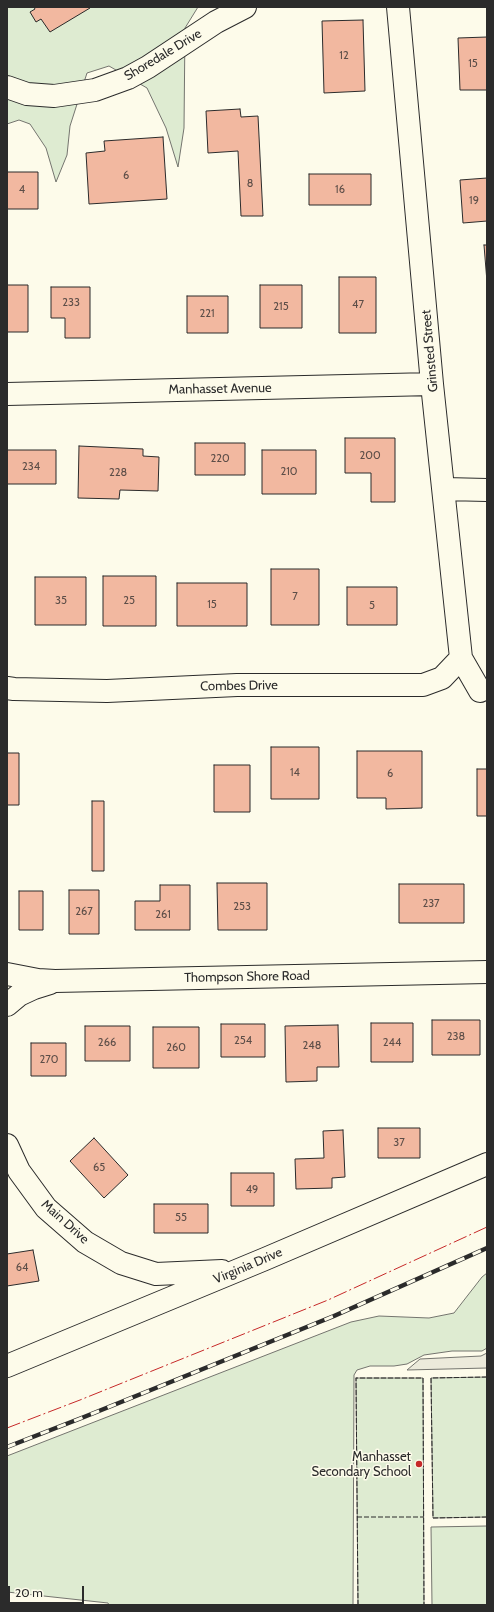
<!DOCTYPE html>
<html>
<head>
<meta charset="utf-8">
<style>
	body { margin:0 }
	#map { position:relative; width:494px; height:1612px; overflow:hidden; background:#fdfbea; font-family:Cabin,sans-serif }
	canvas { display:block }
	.frame { position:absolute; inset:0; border:8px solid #2b2b2b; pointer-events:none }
	.scale { position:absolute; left:8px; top:1586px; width:76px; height:18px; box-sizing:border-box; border:2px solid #2b2b2b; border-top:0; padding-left:5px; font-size:12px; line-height:14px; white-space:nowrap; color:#2b2b2b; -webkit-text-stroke:3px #fdfbea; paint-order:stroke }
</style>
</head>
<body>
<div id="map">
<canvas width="494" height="1612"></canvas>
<div class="frame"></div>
<div class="scale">20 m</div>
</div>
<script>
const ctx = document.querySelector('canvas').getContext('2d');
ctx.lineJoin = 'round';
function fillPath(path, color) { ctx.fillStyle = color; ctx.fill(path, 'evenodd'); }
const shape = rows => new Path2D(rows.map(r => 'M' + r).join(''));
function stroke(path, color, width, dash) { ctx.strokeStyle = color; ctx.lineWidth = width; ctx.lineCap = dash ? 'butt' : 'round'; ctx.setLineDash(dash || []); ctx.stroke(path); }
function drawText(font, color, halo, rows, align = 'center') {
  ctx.font = font + ' Cabin,sans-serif'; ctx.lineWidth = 3; ctx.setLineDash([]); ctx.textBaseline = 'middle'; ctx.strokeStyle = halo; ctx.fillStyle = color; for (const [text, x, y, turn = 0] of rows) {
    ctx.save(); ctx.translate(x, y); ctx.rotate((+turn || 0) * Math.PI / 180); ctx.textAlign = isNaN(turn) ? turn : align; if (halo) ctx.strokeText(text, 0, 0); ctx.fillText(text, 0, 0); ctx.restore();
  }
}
const green = shape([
	[7,7,198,7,185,28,184,128,178,167,166,128,147,88,109,66,87,73,70,126,67,155,56,182,46,148,30,124,19,120,7,124,7,7],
	[487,1273,487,1348,482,1351,452,1351,424,1355,407,1364,394,1366,370,1366,357,1370,354,1375,353,1605,109,1605,108,1603,7,1592,7,1456,351,1322,379,1316,429,1318,454,1313,482,1277,487,1273],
	[487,1377,487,1517,433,1518,431,1378,487,1377],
	[356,1378,423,1378,424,1605,358,1605,356,1378],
	[487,1526,487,1605,432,1605,431,1527,487,1526]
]);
fillPath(green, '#deebd1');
stroke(green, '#74746e', 1);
const parking = shape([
	[487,1353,487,1368,407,1370,420,1359,481,1356,487,1353]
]);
fillPath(parking, '#eceadb');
stroke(parking, '#74746e', 1);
const building = shape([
	[34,7,89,7,90,8,50,32,41,19,36,22,30,12,35,9,34,7],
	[363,20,365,91,324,93,322,21,363,20],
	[487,37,487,90,460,90,458,38,487,37],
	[240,109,241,117,258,116,263,216,241,216,238,151,208,153,206,111,240,109],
	[163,137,167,199,89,204,86,153,105,151,104,141,163,137],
	[7,172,38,172,38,209,7,209,7,172],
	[309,174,371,174,371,205,309,205,309,174],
	[487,178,487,221,463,223,460,180,487,178],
	[484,245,487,245,487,282,484,245],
	[339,277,376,277,376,333,339,333,339,277],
	[7,285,28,285,28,332,7,332,7,285],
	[260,285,302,285,302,328,260,328,260,285],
	[51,287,90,287,90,338,65,338,65,318,51,318,51,287],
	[187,296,228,296,228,333,187,333,187,296],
	[345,438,395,438,395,502,371,502,371,473,345,473,345,438],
	[195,443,245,443,245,475,195,475,195,443],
	[79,446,143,449,143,456,159,457,158,491,120,490,119,499,78,498,79,446],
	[7,450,56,450,56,484,7,484,7,450],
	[262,450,316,450,316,494,262,494,262,450],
	[271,569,319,569,319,625,271,625,271,569],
	[103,576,156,576,156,626,103,626,103,576],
	[35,577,86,577,86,625,35,625,35,577],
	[177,583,247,583,247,626,177,626,177,583],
	[347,587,397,587,397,625,347,625,347,587],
	[271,747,319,747,319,799,271,799,271,747],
	[357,751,422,751,422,808,386,809,386,798,357,798,357,751],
	[7,753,19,753,19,805,7,805,7,753],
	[214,765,250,765,250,812,214,812,214,765],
	[477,769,487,769,487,816,477,816,477,769],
	[92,801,104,801,104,871,92,871,92,801],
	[217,883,267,883,267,930,218,930,217,883],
	[399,884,464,884,464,923,399,923,399,884],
	[160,885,190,885,190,930,135,930,135,901,160,901,160,885],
	[69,890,99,890,99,934,69,934,69,890],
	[19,891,43,891,43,930,19,930,19,891],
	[432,1020,480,1020,480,1055,432,1055,432,1020],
	[371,1023,413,1023,413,1062,371,1062,371,1023],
	[221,1024,265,1024,265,1057,221,1057,221,1024],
	[338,1025,339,1067,317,1067,317,1081,286,1082,285,1026,338,1025],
	[85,1026,130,1026,130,1061,85,1061,85,1026],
	[153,1027,199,1027,199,1068,153,1068,153,1027],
	[31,1043,66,1043,66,1076,31,1076,31,1043],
	[378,1128,420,1128,420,1158,378,1158,378,1128],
	[343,1130,345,1177,332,1178,332,1188,296,1189,295,1159,324,1158,323,1131,343,1130],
	[94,1138,128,1175,104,1198,70,1161,94,1138],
	[231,1173,274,1173,274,1206,231,1206,231,1173],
	[154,1204,208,1204,208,1233,154,1233,154,1204],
	[33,1250,39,1281,7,1286,7,1254,33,1250]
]);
fillPath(building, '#f2b8a0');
stroke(building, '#2b2b2b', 1);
const street = shape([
	[398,7,432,384,461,658,480,691],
	[7,87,27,94,54,96,95,90,128,78,148,67,216,22,245,7],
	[7,394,432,384],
	[445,489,487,490],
	[7,688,14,689,107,691,237,685,423,685,442,678,461,658],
	[7,974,38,980,55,981,487,972],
	[7,1005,19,995,34,988,50,983],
	[7,1145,19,1171,46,1208,85,1242,121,1263,156,1274,222,1271],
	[7,1366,265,1259,487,1164]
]);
stroke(street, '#2b2b2b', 24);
stroke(street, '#fdfbea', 22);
const rail = shape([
	[7,1447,84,1417,334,1316,487,1248]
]);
stroke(rail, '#2b2b2b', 4.5);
stroke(rail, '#fdfbea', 3, [9]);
stroke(shape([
	[487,1377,431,1378,433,1518,487,1517],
	[357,1517,424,1517],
	[358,1605,356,1378,423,1378,424,1605]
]), '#2b2b2b', 1, [5, 2]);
stroke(shape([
	[7,1428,80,1400,328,1300,487,1227]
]), '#c62828', 1, [14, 3, 2, 3]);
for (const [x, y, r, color] of [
	[419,1464,4,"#c62828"]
]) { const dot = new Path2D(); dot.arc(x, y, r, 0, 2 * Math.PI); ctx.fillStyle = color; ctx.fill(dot); stroke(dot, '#fdfbea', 1.5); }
drawText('11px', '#5d4e48', null, [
	["12",344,56],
	["15",473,64],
	["6",126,176],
	["8",250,184],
	["4",22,190],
	["16",340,190],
	["19",474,201],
	["233",71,303],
	["47",358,305],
	["215",281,307],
	["221",207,314],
	["200",370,456],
	["220",220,459],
	["234",31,467],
	["210",289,472],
	["228",118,473],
	["7",295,597],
	["35",61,601],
	["25",129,601],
	["15",212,605],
	["5",372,606],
	["14",295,773],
	["6",390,774],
	["237",431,904],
	["253",242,907],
	["267",84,912],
	["261",163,915],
	["238",456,1037],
	["254",243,1041],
	["266",107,1043],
	["244",392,1043],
	["248",312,1046],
	["260",176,1048],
	["270",49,1060],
	["37",399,1143],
	["65",99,1168],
	["49",252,1190],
	["55",181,1218],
	["64",22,1268]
]);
drawText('13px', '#2b2b2b', '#fdfbea', [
	["Shoredale Drive",163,55,-31],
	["Grinsted Street",430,351,-95],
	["Manhasset Avenue",220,389,-1],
	["Combes Drive",239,686,-1],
	["Thompson Shore Road",247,977,-1],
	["Main Drive",65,1222,42],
	["Virginia Drive",248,1266,-23]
]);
drawText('13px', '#2b2b2b', '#fdfbea', [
	["Manhasset",411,1457],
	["Secondary School",411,1472]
], 'right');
</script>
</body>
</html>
